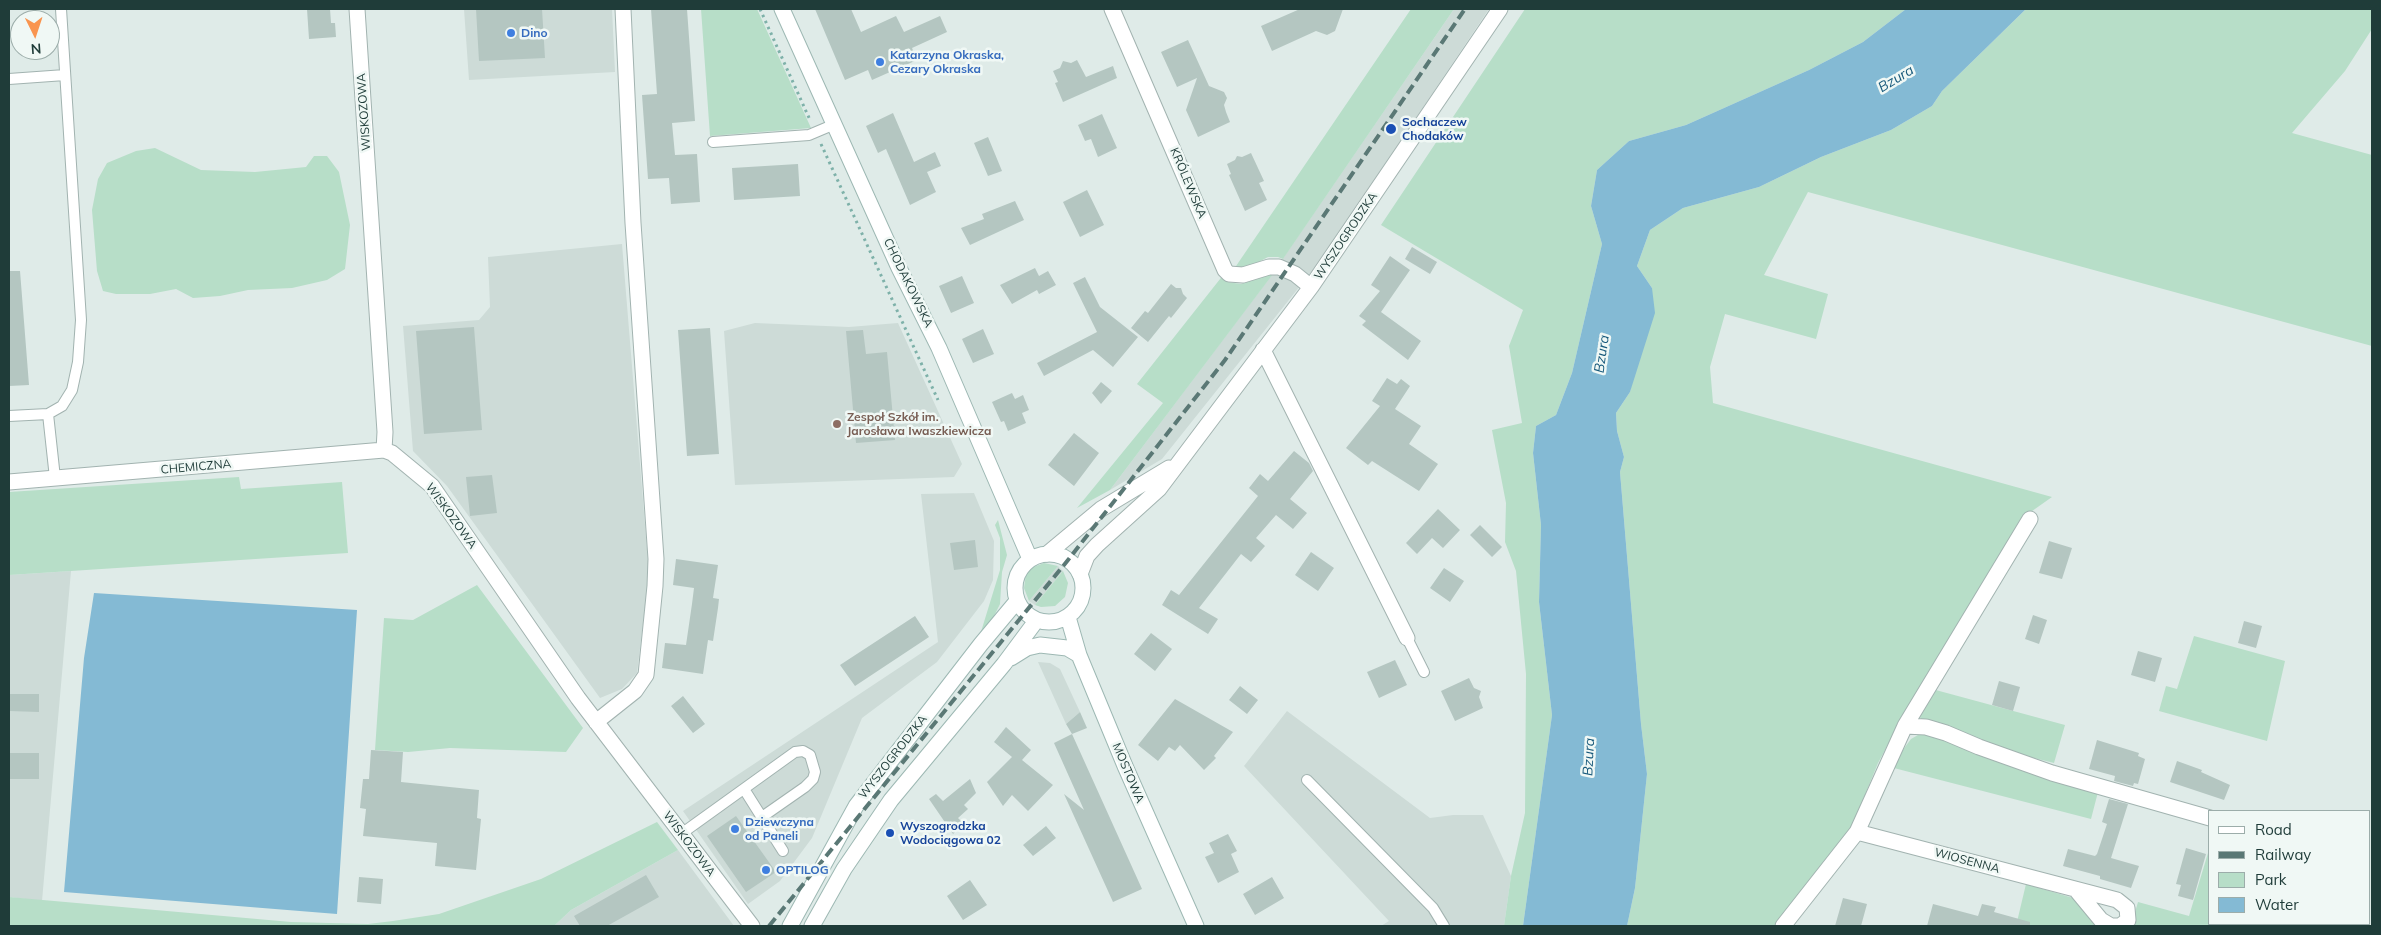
<!DOCTYPE html>
<html>
<head>
<meta charset="utf-8">
<style>
	body { margin:0 }
	#map { position:relative; width:2381px; height:935px; overflow:hidden; background:#dfebe8; font-family:Mulish,sans-serif }
	canvas { display:block }
	.frame { position:absolute; inset:0; border:10px solid #1f3c39; pointer-events:none }
	.legend { position:absolute; left:2208px; top:810px; width:162px; height:115px; box-sizing:border-box; background:#f0f8f5; border:1px solid #9cadaa; margin:0; padding:6px 9px; list-style:none; font-size:15px; color:#1f3c39 }
	.legend li { display:flex; align-items:center; gap:10px; height:25px }
	.legend b { width:25px; border:1px solid #9cadaa }
	.north { position:absolute; left:10px; top:10px; width:50px; height:50px; box-sizing:border-box; background:#f0f8f5; border:1px solid #9cadaa; border-radius:50%; rotate:176deg; font-size:14px; font-weight:700; line-height:20px; text-align:center; color:#1f3c39 }
	.north::after { content:''; display:block; margin:auto; width:18px; height:22px; background:#f99550; clip-path:polygon(50% 0,100% 100%,50% 72%,0 100%) }
</style>
</head>
<body>
<div id="map">
<canvas width="2381" height="935"></canvas>
<div class="frame"></div>
<ul class="legend">
<li><b style="height:6px;background:#fff"></b>Road</li>
<li><b style="height:6px;background:#5a7875"></b>Railway</li>
<li><b style="height:14px;background:#b7dec8"></b>Park</li>
<li><b style="height:14px;background:#84bad4"></b>Water</li>
</ul>
<div class="north">N</div>
</div>
<script>
const ctx = document.querySelector('canvas').getContext('2d');
ctx.lineJoin = 'round';
function fillPath(path, color) { ctx.fillStyle = color; ctx.fill(path, 'evenodd'); }
const shape = rows => new Path2D(rows.map(r => 'M' + r).join(''));
function stroke(path, color, width, dash) { ctx.strokeStyle = color; ctx.lineWidth = width; ctx.lineCap = dash ? 'butt' : 'round'; ctx.setLineDash(dash || []); ctx.stroke(path); }
function drawText(font, color, halo, rows, align = 'center') {
  ctx.font = font + ' Mulish,sans-serif'; ctx.lineWidth = 5; ctx.setLineDash([]); ctx.textBaseline = 'middle'; ctx.strokeStyle = halo; ctx.fillStyle = color; for (const [text, x, y, turn = 0] of rows) {
    ctx.save(); ctx.translate(x, y); ctx.rotate((+turn || 0) * Math.PI / 180); ctx.textAlign = isNaN(turn) ? turn : align; if (halo) ctx.strokeText(text, 0, 0); ctx.fillText(text, 0, 0); ctx.restore();
  }
}
fillPath(shape([
	[464,9,612,9,615,72,469,80],
	[1454,9,1489,9,1320,261,1162,459,1110,490,1271,276],
	[622,244,649,574,637,673,622,689,600,698,447,486,413,451,403,326,479,320,490,307,488,257],
	[755,323,849,327,898,323,962,464,954,477,735,485,724,331],
	[974,493,994,541,993,580,984,601,937,662,862,718,812,838,780,881,748,904,683,811,938,642,921,494],
	[1058,566,1063,571,1035,605,1029,601],
	[71,571,42,901,9,897,9,575],
	[1038,662,1050,663,1060,669,1080,712,1066,724],
	[1287,711,1430,818,1453,815,1483,815,1511,876,1504,926,1381,926,1389,921,1244,766],
	[678,850,734,926,554,926,571,910]
]), '#cddbd7');
fillPath(shape([
	[701,9,757,9,811,128,710,136],
	[1411,9,1454,9,1283,259,1278,257,1268,257,1253,265,1234,269],
	[1525,9,1906,9,1863,42,1809,70,1686,125,1629,141,1597,170,1591,206,1602,244,1572,373,1556,415,1536,426,1533,453,1541,525,1539,602,1552,715,1523,926,1504,926,1511,876,1525,813,1526,674,1516,571,1505,542,1506,503,1492,430,1522,423,1509,346,1523,310,1381,225],
	[2026,9,2372,9,2372,29,2345,71,2292,133,2372,155,2372,346,1808,192,1764,275,1828,294,1816,339,1725,314,1710,367,1713,403,2052,497,2025,516,1900,722,1878,763,1851,829,1778,926,1627,926,1635,888,1647,774,1641,724,1620,472,1624,457,1617,431,1616,413,1630,392,1652,288,1637,266,1650,230,1683,208,1759,187,1821,157,1891,130,1932,106,1942,91],
	[155,148,201,170,255,172,306,167,314,156,327,156,339,172,350,225,345,269,327,280,292,288,248,290,220,296,193,298,176,289,150,294,116,294,103,291,97,271,92,210,98,179,107,163,136,151],
	[1276,270,1110,490,1077,508,1163,403,1137,384,1224,274,1227,282,1241,284],
	[239,477,241,489,342,482,348,553,9,575,9,492],
	[998,520,1007,555,1002,572,1000,604,993,618,980,635,1000,570,1000,538,995,525],
	[1044,563,1058,566,1029,601,1024,588,1026,574,1031,568],
	[1063,571,1068,583,1065,597,1055,606,1041,607,1035,605],
	[477,585,583,728,566,752,450,748,408,752,375,750,384,618,413,620],
	[2194,636,2285,661,2267,741,2159,711,2166,686,2177,689],
	[1932,689,2065,725,2054,763,2006,751,1922,720,1919,716],
	[1927,733,2098,792,2091,819,1890,767,1911,739,1918,735],
	[657,822,678,850,571,910,554,926,9,926,9,897,291,922,368,924,393,921,439,914,541,879],
	[2208,853,2210,854,2210,924,2213,924,2213,926,2131,926,2138,902,2189,916],
	[2026,884,2073,898,2099,926,2016,926]
]), '#b7dec8');
fillPath(shape([
	[1906,9,2026,9,1942,91,1932,106,1891,130,1821,157,1759,187,1683,208,1650,230,1637,266,1652,288,1655,313,1630,392,1616,413,1617,431,1624,457,1620,472,1641,724,1647,774,1635,888,1627,926,1523,926,1552,715,1539,602,1541,525,1533,453,1536,426,1556,415,1572,373,1602,244,1591,206,1597,170,1629,141,1686,125,1809,70,1863,42],
	[94,593,357,610,337,914,64,892,84,658]
]), '#84bad4');
fillPath(shape([
	[307,9,330,9,331,23,335,23,336,37,309,39],
	[476,9,542,9,545,58,479,61],
	[651,9,687,9,695,121,672,123,675,155,697,154,700,202,671,204,669,178,648,179,642,95,657,94],
	[815,9,851,9,861,32,896,16,904,32,940,16,947,32,912,48,917,60,872,80,868,70,845,80],
	[1300,9,1343,9,1335,31,1327,35,1316,31,1272,51,1261,26],
	[1188,40,1209,86,1224,92,1227,98,1224,105,1226,112,1230,122,1198,137,1186,110,1197,78,1177,87,1161,52],
	[1077,60,1086,77,1113,66,1117,78,1063,102,1055,83,1058,82,1053,71,1060,68,1063,61,1071,63],
	[893,113,914,162,935,152,941,166,927,172,936,192,910,205,886,149,878,153,866,126],
	[1102,114,1117,148,1098,157,1091,139,1085,141,1078,125],
	[988,137,1002,171,988,176,974,143],
	[1251,153,1264,181,1259,183,1267,200,1245,211,1229,175,1231,174,1227,164,1235,160,1237,156,1242,157],
	[798,164,800,196,734,200,732,168],
	[1087,190,1104,225,1080,237,1063,202],
	[1015,201,1024,220,970,245,961,228,984,219,982,214],
	[1412,247,1437,262,1430,274,1405,259],
	[1390,256,1410,270,1381,312,1421,341,1408,360,1362,325,1366,321,1359,316,1380,291,1371,285],
	[1035,268,1039,276,1048,271,1056,285,1039,294,1037,290,1012,304,1000,285],
	[9,271,20,271,29,385,9,386],
	[962,276,974,303,951,313,939,286],
	[1085,277,1100,307,1138,337,1113,367,1093,350,1044,376,1037,363,1097,332,1073,283],
	[1171,284,1176,288,1181,288,1183,294,1187,298,1171,318,1169,316,1148,342,1131,328,1145,311,1148,313],
	[474,327,482,430,424,434,416,331],
	[710,328,719,454,687,456,678,330],
	[983,329,994,354,973,363,962,339],
	[863,330,866,354,887,352,895,440,856,443,846,331],
	[1387,378,1397,384,1401,379,1410,386,1395,409,1421,426,1409,444,1438,464,1419,491,1372,461,1368,465,1346,448,1380,406,1372,401],
	[1101,382,1112,391,1101,404,1092,393],
	[1012,393,1015,399,1023,395,1029,410,1022,413,1026,423,1008,431,1004,421,1001,422,992,402],
	[1074,433,1099,453,1074,486,1048,465],
	[1294,451,1309,463,1313,471,1290,499,1307,513,1293,529,1276,515,1256,538,1265,546,1251,562,1241,554,1199,608,1218,619,1208,634,1162,605,1171,590,1179,595,1258,496,1249,488,1260,474,1268,481],
	[492,475,497,513,470,516,466,477],
	[1438,509,1460,530,1443,548,1432,538,1417,554,1406,543],
	[1480,525,1502,547,1492,557,1470,535],
	[975,540,978,567,954,570,950,543],
	[2049,541,2072,548,2062,579,2039,573],
	[1311,552,1334,568,1318,591,1295,575],
	[676,559,718,565,713,598,719,599,718,608,713,641,708,640,703,674,662,668,665,643,686,645,692,604,694,588,673,585],
	[1444,568,1464,581,1450,602,1430,588],
	[2033,615,2047,620,2039,644,2025,639],
	[915,616,929,637,855,686,840,665],
	[2244,621,2262,626,2256,648,2238,643],
	[1151,633,1172,649,1155,671,1134,654],
	[2138,651,2162,658,2155,682,2131,675],
	[1395,660,1407,685,1379,698,1367,672],
	[1469,678,1474,688,1481,691,1479,697,1483,708,1455,721,1441,691],
	[1999,681,2020,687,2013,711,1992,705],
	[1240,686,1258,700,1247,714,1229,700],
	[9,694,39,694,39,712,9,711],
	[683,696,705,724,693,733,671,706],
	[1175,699,1233,732,1214,756,1216,758,1204,770,1180,745,1175,751,1169,747,1158,761,1138,745],
	[1080,712,1087,728,1072,734,1066,724],
	[1006,727,1031,750,1022,760,1053,785,1028,811,1012,795,1003,806,987,782,1012,757,994,742],
	[1072,734,1142,889,1113,902,1064,794,1084,810,1054,743],
	[2097,740,2139,753,2138,756,2145,759,2138,784,2134,783,2133,786,2114,781,2115,776,2089,769],
	[371,750,403,752,401,782,479,790,477,818,481,819,476,870,435,866,437,843,363,836,366,809,360,808,363,779,369,779],
	[9,753,39,753,39,779,9,779],
	[2177,761,2202,770,2201,772,2230,785,2224,800,2170,782],
	[970,779,976,793,964,805,968,809,958,818,964,824,953,834,929,799,936,794,943,801],
	[2109,799,2128,804,2111,858,2139,866,2131,888,2100,879,2100,876,2063,866,2068,849,2095,856,2097,854,2107,824,2102,822],
	[736,816,776,872,746,892,707,836],
	[1046,826,1056,838,1033,856,1023,845],
	[1228,834,1237,851,1231,854,1239,872,1218,883,1205,857,1214,853,1209,843],
	[2186,848,2206,854,2193,900,2178,896,2181,885,2176,884],
	[646,875,659,897,607,926,580,926,574,916],
	[359,877,383,879,381,904,357,902],
	[1272,877,1284,898,1255,915,1243,894],
	[970,880,987,905,963,920,947,896],
	[1843,898,1867,904,1861,926,1835,926],
	[1933,904,1978,916,1982,904,1996,907,1994,912,2030,922,2030,926,1927,926]
]), '#b4c6c1');
const lane = shape([
	[9,79,65,75],
	[713,142,809,135,835,124],
	[48,414,62,406,72,390,78,362,81,320,61,9],
	[9,416,48,414,55,478],
	[1407,638,1424,672],
	[1307,780,1433,908,1444,926],
	[744,789,783,851],
	[681,834,795,752,803,751,810,755,815,772,813,779,805,787,762,817]
]);
const street = shape([
	[357,9,385,432,384,450,392,453,432,486,578,698,752,926],
	[1112,9,1225,270,1229,274,1243,275,1269,267,1279,267,1295,274,1311,287],
	[1263,350,1407,638],
	[9,482,384,450],
	[1047,554,1101,509,1169,468],
	[1080,574,1087,556,1097,545,1159,489,1311,287,1500,9],
	[596,722,635,691,646,675,655,586,656,559,633,223,623,9],
	[1905,726,2030,519],
	[1857,832,2117,900,2127,908,2128,920,2120,926],
	[2077,891,2101,920,2111,926,2120,926],
	[1783,926,1857,832,1905,726,1926,727,1946,733,1979,747,2052,773,2210,818]
]);
const secondary = shape([
	[782,9,899,268,939,348,1030,559],
	'1015 588a34 34 0 1 1 68 0a34 34 0 1 1-68 0Z',
	[1068,617,1079,655,1125,766,1196,926],
	[1011,658,1027,648,1040,645,1067,648,1079,655],
	[790,926,856,806,981,644,1017,601],
	[812,926,844,869,891,800,1004,664,1036,621]
]);
stroke(lane, '#a2b3b0', 12);
stroke(street, '#a2b3b0', 17);
stroke(secondary, '#9db8b3', 17);
stroke(shape([
	[760,9,810,120],
	[821,144,938,400]
]), '#7eb1a9', 3, [2.5, 4]);
stroke(lane, '#fff', 10);
stroke(street, '#fff', 15);
stroke(secondary, '#fff', 15);
stroke(shape([
	[769,926,1068,560,1225,360,1465,9]
]), '#5a7875', 4, [10, 5]);
for (const [x, y, r, color] of [
	[511,33,5,"#3f7fe0"],
	[880,62,5,"#3f7fe0"],
	[1391,129,6,"#1a4fb4"],
	[837,424,5,"#8d6e63"],
	[735,829,5,"#3f7fe0"],
	[890,833,5,"#1a4fb4"],
	[766,870,5,"#3f7fe0"]
]) { const dot = new Path2D(); dot.arc(x, y, r, 0, 2 * Math.PI); ctx.fillStyle = color; ctx.fill(dot); stroke(dot, '#f0f8f5', 2); }
drawText('bold 12px', '#366cbe', '#f0f8f5', [
	["Dino",521,33],
	["Katarzyna Okraska,",890,55],
	["Cezary Okraska",890,69],
	["Dziewczyna",745,822],
	["od Paneli",745,836],
	["OPTILOG",776,870]
], 'left');
drawText('12px', '#1f3c39', '#f0f8f5', [
	["WISKOZOWA",364,112,-94],
	["KRÓLEWSKA",1188,183,67],
	["WYSZOGRODZKA",1346,236,-56],
	["CHODAKOWSKA",908,283,64],
	["CHEMICZNA",196,467,-5],
	["WISKOZOWA",451,516,54],
	["WYSZOGRODZKA",893,757,-52],
	["MOSTOWA",1128,773,67],
	["WISKOZOWA",689,844,53],
	["WIOSENNA",1967,861,15]
]);
drawText('bold 12px', '#164399', '#f0f8f5', [
	["Sochaczew",1402,122],
	["Chodaków",1402,136],
	["Wyszogrodzka",900,826],
	["Wodociągowa 02",900,840]
], 'left');
drawText('bold 12px', '#785e54', '#f0f8f5', [
	["Zespoł Szkół im.",847,417],
	["Jarosława Iwaszkiewicza",847,431]
], 'left');
drawText('italic 14px', '#17597b', '#f0f8f5', [
	["Bzura",1896,79,-31],
	["Bzura",1602,354,-82],
	["Bzura",1589,757,-87]
]);
</script>
</body>
</html>
